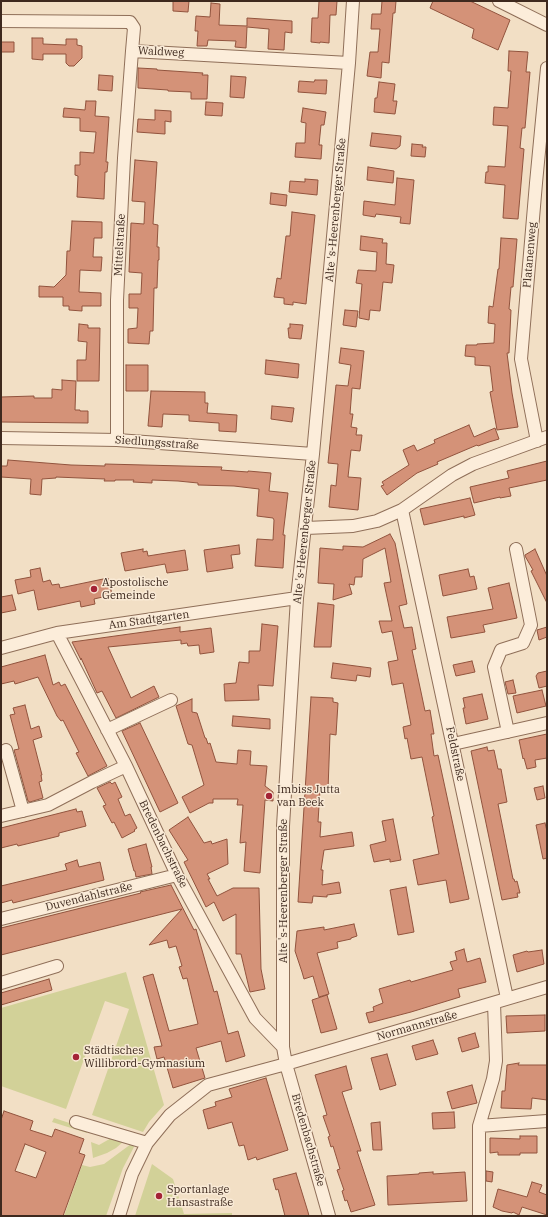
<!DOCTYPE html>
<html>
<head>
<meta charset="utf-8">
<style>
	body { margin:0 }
	#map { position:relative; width:548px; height:1217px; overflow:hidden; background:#f2dfc5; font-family:"IBM Plex Serif",serif }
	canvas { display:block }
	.frame { position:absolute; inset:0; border:2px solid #3e291e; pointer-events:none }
</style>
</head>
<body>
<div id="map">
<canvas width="548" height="1217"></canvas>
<div class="frame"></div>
</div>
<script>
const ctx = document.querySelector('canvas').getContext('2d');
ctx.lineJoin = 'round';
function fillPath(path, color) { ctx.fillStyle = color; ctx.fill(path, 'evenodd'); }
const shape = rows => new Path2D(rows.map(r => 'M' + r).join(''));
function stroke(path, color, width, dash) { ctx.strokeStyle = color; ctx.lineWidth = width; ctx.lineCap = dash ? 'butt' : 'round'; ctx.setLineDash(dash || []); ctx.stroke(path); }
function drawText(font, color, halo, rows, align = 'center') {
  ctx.font = font + ' "IBM Plex Serif",serif'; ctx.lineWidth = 3; ctx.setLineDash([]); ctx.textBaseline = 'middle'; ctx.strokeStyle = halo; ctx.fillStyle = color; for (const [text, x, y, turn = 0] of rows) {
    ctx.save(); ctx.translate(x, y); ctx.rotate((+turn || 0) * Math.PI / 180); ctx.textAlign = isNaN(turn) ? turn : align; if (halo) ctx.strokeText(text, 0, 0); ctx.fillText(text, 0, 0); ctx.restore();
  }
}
fillPath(shape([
	[126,972,164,1105,149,1122,143,1132,92,1115,129,1009,105,1001,66,1109,1,1086,1,1008],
	[54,1118,88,1129,87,1133,52,1122],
	[113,1137,124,1141,116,1148,107,1153,93,1158,91,1142,99,1145],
	[131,1144,135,1145,123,1168,106,1216,64,1216,82,1165,90,1167,104,1164],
	[152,1164,173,1179,184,1214,232,1213,232,1216,135,1216]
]), '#d2d198');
const building = shape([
	[173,1,189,1,188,12,173,11,173,1],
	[319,1,337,1,336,15,330,15,329,43,320,42,320,43,311,42,312,18,318,18,319,1],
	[382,1,396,1,395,13,393,13,389,63,382,62,381,78,367,76,370,52,378,52,380,29,371,29,372,14,381,14,382,1],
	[433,1,470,1,510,20,498,50,472,38,474,29,430,8,433,1],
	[211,3,220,4,219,25,247,26,247,18,292,21,292,33,285,32,284,50,268,49,269,29,247,27,246,48,235,47,236,41,208,40,207,46,197,46,198,31,195,31,196,16,210,17,211,3],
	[32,38,43,38,43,44,66,45,66,39,77,39,77,45,82,46,82,58,74,66,69,66,66,63,66,54,43,54,43,60,32,59,32,38],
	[1,42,14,42,14,52,1,52,1,42],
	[509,51,528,52,526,72,530,72,525,128,522,128,520,148,524,149,518,219,503,218,505,185,485,183,486,172,488,172,488,166,505,167,508,126,493,125,494,107,508,108,511,71,508,71,509,51],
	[138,68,157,69,157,70,203,73,202,75,208,75,207,99,191,99,191,92,168,91,168,90,138,88,138,68],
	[99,75,113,76,112,91,98,90,99,75],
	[231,76,246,77,244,98,230,97,231,76],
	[315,80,327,80,326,94,298,92,299,81,314,82,315,80],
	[379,82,395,84,393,101,397,101,395,114,374,112,375,98,377,98,379,82],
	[86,101,96,101,95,116,109,117,106,162,108,162,107,172,105,172,104,199,77,197,78,176,75,175,75,165,80,165,80,152,94,153,96,132,80,131,80,118,63,117,64,108,85,110,86,101],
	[206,102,223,103,222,116,205,115,206,102],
	[303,108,326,112,324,125,321,125,319,145,322,145,321,159,295,157,296,143,305,143,306,123,301,122,303,108],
	[155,110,171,111,171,122,165,121,165,134,137,132,138,119,155,120,155,110],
	[372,133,401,136,400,146,396,149,370,146,372,133],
	[412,144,423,145,422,147,426,147,425,157,411,156,412,144],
	[135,160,157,162,153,224,158,225,157,247,159,247,159,260,158,260,157,288,154,288,153,331,150,331,149,344,128,343,128,329,137,328,138,308,129,308,129,294,141,294,142,273,129,272,131,223,144,224,145,202,132,201,135,160],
	[368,167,394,171,393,183,367,180,368,167],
	[397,178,414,180,410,224,400,223,401,217,376,214,375,217,363,215,364,201,395,205,397,178],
	[305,179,318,180,317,195,289,192,290,181,305,182,305,179],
	[271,193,287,195,286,206,270,204,271,193],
	[292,212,315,215,306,304,293,302,293,305,284,304,284,298,274,297,277,278,281,279,286,236,290,236,292,212],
	[72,221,102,222,102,238,94,238,93,257,102,257,101,271,80,270,79,292,101,293,101,306,82,306,82,311,69,310,69,306,63,306,63,297,39,297,39,286,54,287,66,275,67,251,70,251,72,221],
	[361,236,383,239,382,243,387,243,386,264,394,265,392,283,383,282,380,311,370,310,369,320,359,318,362,284,356,283,358,270,376,271,377,252,360,250,361,236],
	[501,238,517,239,513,287,511,287,509,309,511,310,509,353,507,353,512,393,518,427,497,430,490,392,493,391,490,366,475,365,475,357,465,356,466,345,477,345,477,344,494,343,495,324,488,323,489,306,493,307,498,269,499,269,501,238],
	[345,310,358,311,356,327,343,325,345,310],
	[79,324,88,325,88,328,100,328,99,381,77,381,77,360,86,360,87,342,78,341,79,324],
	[290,324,303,325,301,339,289,338,288,328,290,328,290,324],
	[341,348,364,351,360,389,352,388,350,414,353,414,351,427,357,428,356,435,362,435,360,451,351,450,348,477,361,478,358,510,329,507,331,485,336,486,338,464,328,463,336,385,348,386,351,365,339,363,341,348],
	[266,360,299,364,298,378,265,374,266,360],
	[126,365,148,365,148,391,126,391,126,365],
	[62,380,76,381,75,410,80,410,80,411,88,411,88,423,1,422,1,397,34,396,34,398,52,398,52,389,62,390,62,380],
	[151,391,205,392,205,403,208,403,207,413,237,415,236,432,219,431,219,423,189,421,189,415,163,414,162,427,148,426,151,391],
	[272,406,294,408,292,422,271,419,272,406],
	[469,425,474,437,495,428,499,439,489,442,478,446,477,445,437,462,438,464,417,473,387,495,381,486,384,485,382,482,409,465,403,450,414,445,417,451,435,443,434,440,469,425],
	[8,460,71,465,105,466,105,464,222,467,221,470,248,472,248,471,271,473,269,491,288,493,283,535,285,535,283,568,255,566,257,539,273,540,274,520,273,518,257,516,259,489,234,486,198,485,198,483,178,481,152,480,152,483,133,482,134,480,115,480,115,481,104,481,105,479,56,477,56,478,42,479,41,495,30,494,31,479,1,477,1,466,7,466,8,460],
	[547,461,547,480,509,488,511,496,500,498,500,497,474,503,470,487,509,478,507,471,547,461],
	[470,498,475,515,464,518,464,516,424,525,420,509,470,498],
	[390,534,395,543,407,604,399,606,404,628,412,627,416,649,412,650,421,692,425,711,430,710,434,734,431,734,434,756,438,755,469,899,450,903,446,880,418,885,413,860,439,854,432,817,434,816,422,757,411,759,407,738,405,739,403,727,411,725,403,683,392,685,388,662,398,660,392,631,382,633,379,621,392,621,384,583,391,582,385,548,363,559,362,577,355,577,354,585,349,584,352,594,333,600,334,584,318,583,320,548,343,550,343,546,363,547,390,534],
	[239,545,240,554,231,555,233,568,207,572,204,550,239,545],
	[143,549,143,552,147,551,148,556,185,550,188,570,167,573,165,564,125,571,121,553,143,549],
	[535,549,547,576,547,603,531,571,533,570,525,556,525,555,535,549],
	[40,568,43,582,50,580,52,585,59,584,60,588,108,578,112,594,107,596,94,599,95,604,81,607,80,601,38,610,34,590,18,594,15,580,31,577,30,570,40,568],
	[468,569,470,577,474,576,477,589,443,596,439,575,468,569],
	[509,583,517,618,483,625,485,632,451,638,447,617,493,609,488,588,509,583],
	[12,595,16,610,1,613,1,597,12,595],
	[318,603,334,605,331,647,314,647,318,603],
	[262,624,278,626,273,686,258,685,259,700,225,701,224,684,236,683,239,662,249,663,249,651,260,651,262,624],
	[180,627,180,632,211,628,214,652,200,654,199,645,188,646,187,643,181,644,181,640,108,647,131,698,154,686,159,697,116,718,102,691,97,693,81,658,81,660,72,642,180,627],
	[547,627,547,637,539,640,537,630,547,627],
	[45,655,53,685,59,682,61,686,65,684,107,766,88,776,76,753,79,752,63,720,61,721,57,716,38,677,15,684,14,681,1,684,1,667,45,655],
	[472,661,475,672,456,676,453,665,472,661],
	[333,663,371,668,370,677,357,675,356,681,331,678,333,663],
	[547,671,547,686,539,688,536,676,538,673,547,671],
	[513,680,516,693,508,694,505,682,513,680],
	[542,690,546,706,517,713,513,696,542,690],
	[482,694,488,719,466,724,463,708,465,708,463,698,482,694],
	[311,697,333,698,333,702,338,703,336,735,330,734,328,790,320,790,318,822,321,822,320,837,352,832,354,846,324,850,321,870,323,870,322,885,339,882,341,893,327,895,327,897,313,896,312,903,298,902,311,697],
	[192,699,192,712,197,713,205,738,206,738,208,744,210,743,216,762,237,764,238,750,251,751,250,765,267,766,265,786,273,792,273,801,265,800,260,873,244,871,246,842,240,843,243,805,237,805,238,799,213,799,213,803,209,803,190,813,182,797,204,785,192,745,188,744,176,706,192,699],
	[25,705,31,729,39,726,42,737,33,740,42,775,41,775,42,781,39,782,43,798,30,802,28,801,14,750,19,749,10,715,15,714,13,708,25,705],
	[233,716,270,719,270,729,232,726,233,716],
	[140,723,178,803,160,812,122,731,140,723],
	[547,734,547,758,535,760,536,767,527,769,524,758,523,759,519,740,547,734],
	[487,747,488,751,494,750,498,769,501,769,507,802,498,804,513,879,514,879,515,882,517,881,520,893,517,893,518,897,502,900,471,751,487,747],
	[110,782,112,784,115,782,122,797,118,799,125,816,130,814,137,828,134,830,135,831,122,838,114,822,112,823,103,806,106,805,97,788,110,782],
	[543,786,545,798,537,800,534,788,543,786],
	[76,809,77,812,82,811,86,826,59,833,59,836,47,839,18,846,17,844,1,848,1,828,76,809],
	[188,817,204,843,211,841,212,844,227,839,228,864,207,874,210,879,208,879,217,896,233,888,259,888,261,969,265,989,250,992,241,954,236,954,236,914,223,921,214,902,206,907,184,862,188,860,169,830,188,817],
	[393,819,401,860,390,862,390,859,374,862,370,845,386,841,382,821,393,819],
	[545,823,547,831,547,858,543,859,536,825,545,823],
	[146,844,152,867,151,867,152,874,136,877,135,871,134,871,128,849,146,844],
	[77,860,79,867,100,862,104,880,13,903,12,900,1,903,1,886,67,870,65,864,77,860],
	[171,885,194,930,196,929,214,992,217,991,228,1034,238,1031,245,1056,226,1062,221,1041,196,1048,205,1078,173,1088,164,1057,157,1059,154,1047,162,1046,143,977,153,974,169,1031,198,1024,187,978,183,979,179,967,182,966,176,946,169,948,167,940,149,945,182,909,1,955,1,928,141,893,140,892,171,885],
	[406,887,414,932,398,935,390,890,406,887],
	[354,924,357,936,351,938,351,939,337,942,338,948,317,953,329,994,319,997,313,976,304,979,302,972,295,951,297,931,324,927,324,930,354,924],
	[464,949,467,962,480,958,486,982,458,989,460,997,411,1012,369,1023,366,1013,374,1011,373,1007,383,1003,379,989,410,980,411,982,453,970,450,962,457,960,455,952,464,949],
	[542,950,544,964,517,972,513,955,527,951,528,952,542,950],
	[49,979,52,990,1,1005,1,993,49,979],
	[327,995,337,1029,321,1033,312,1000,327,995],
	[545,1015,545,1031,507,1033,506,1016,545,1015],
	[475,1033,479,1047,462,1052,458,1038,475,1033],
	[433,1040,438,1054,416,1060,412,1046,433,1040],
	[387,1054,396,1085,380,1090,371,1058,387,1054],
	[519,1063,518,1065,547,1065,547,1100,532,1098,531,1109,501,1108,502,1091,505,1091,507,1065,519,1063],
	[346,1066,352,1089,342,1092,361,1151,357,1151,375,1205,351,1212,347,1200,345,1201,342,1191,344,1190,337,1170,340,1169,333,1146,331,1147,328,1137,330,1136,323,1116,327,1115,315,1075,346,1066],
	[266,1078,288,1150,257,1160,256,1157,248,1160,244,1145,239,1146,232,1122,208,1129,203,1110,216,1106,215,1102,232,1097,229,1089,266,1078],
	[472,1085,477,1103,452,1109,447,1092,472,1085],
	[4,1111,33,1121,30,1130,52,1137,55,1129,84,1139,79,1153,85,1155,63,1216,1,1216,1,1120,4,1111],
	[25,1144,46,1152,36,1178,15,1171,25,1144],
	[454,1112,455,1128,433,1129,432,1113,454,1112],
	[380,1122,382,1150,373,1150,371,1123,380,1122],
	[520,1136,537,1136,537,1153,520,1153,520,1155,498,1155,498,1152,490,1153,490,1138,520,1139,520,1136],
	[486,1171,493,1172,492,1182,486,1181,486,1171],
	[433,1172,433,1174,465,1172,467,1201,388,1205,387,1176,419,1174,419,1173,433,1172],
	[296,1173,308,1212,309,1216,285,1216,278,1189,276,1190,273,1179,296,1173],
	[532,1182,542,1185,539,1192,547,1195,547,1215,522,1207,519,1215,513,1212,512,1213,502,1211,493,1207,498,1189,527,1197,532,1182]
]);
fillPath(building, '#d49278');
stroke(building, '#91533d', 1);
const minor = shape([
	[499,1,547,25],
	[1,21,130,22,134,28,132,51,349,63],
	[1,438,117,440,313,454],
	[117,440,117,300,124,158,132,51],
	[537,441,521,359,536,183,547,68],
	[402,510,507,998],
	[306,528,353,526,377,521,402,510,452,475,473,464,547,437],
	[57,633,126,766,177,875,255,1018,283,1047],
	[1,648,57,633,297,598],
	[107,730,171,700],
	[508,732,494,667,501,650,523,643,531,625,516,549],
	[453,744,547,723],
	[6,750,23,811],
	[1,816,48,805,92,782,126,766],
	[1,919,177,875],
	[1,983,57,966],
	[76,1122,147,1143],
	[479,1126,547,1121],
	[119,1216,132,1174,147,1143,170,1115,208,1085,286,1064,547,987],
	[329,1216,286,1064,283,1047,283,826,297,598,313,454,349,63,353,1],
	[479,1216,479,1126,493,1079,496,1061,494,1003]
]);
stroke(minor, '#8f6f59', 14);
stroke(minor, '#fcedda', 12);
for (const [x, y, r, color] of [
	[94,589,4,"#a42336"],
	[269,796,4,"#a42336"],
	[76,1057,4,"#a42336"],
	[159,1196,4,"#a42336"]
]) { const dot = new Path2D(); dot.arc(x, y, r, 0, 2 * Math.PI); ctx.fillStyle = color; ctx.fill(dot); stroke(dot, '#f9ead6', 1.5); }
drawText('11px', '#3e291e', '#f9ead6', [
	["Waldweg",161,52,3],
	["Alte 's-Heerenberger Straße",336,210,-85],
	["Mittelstraße",120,245,-87],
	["Platanenweg",530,255,-85],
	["Siedlungsstraße",157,443,4],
	["Alte 's-Heerenberger Straße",305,532,-84],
	["Am Stadtgarten",149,620,-8],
	["Feldstraße",455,754,78],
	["Bredenbachstraße",163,844,64],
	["Alte 's-Heerenberger Straße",284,891,-90],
	["Duvendahlstraße",89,897,-14],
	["Normannstraße",417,1026,-16],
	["Bredenbachstraße",308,1140,74]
]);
drawText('11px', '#3e291e', '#f9ead6', [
	["Apostolische",102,583],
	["Gemeinde",102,596],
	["Imbiss Jutta",277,790],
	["van Beek",277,803],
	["Städtisches",84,1051],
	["Willibrord-Gymnasium",84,1064],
	["Sportanlage",167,1190],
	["Hansastraße",167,1203]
], 'left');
</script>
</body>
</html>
